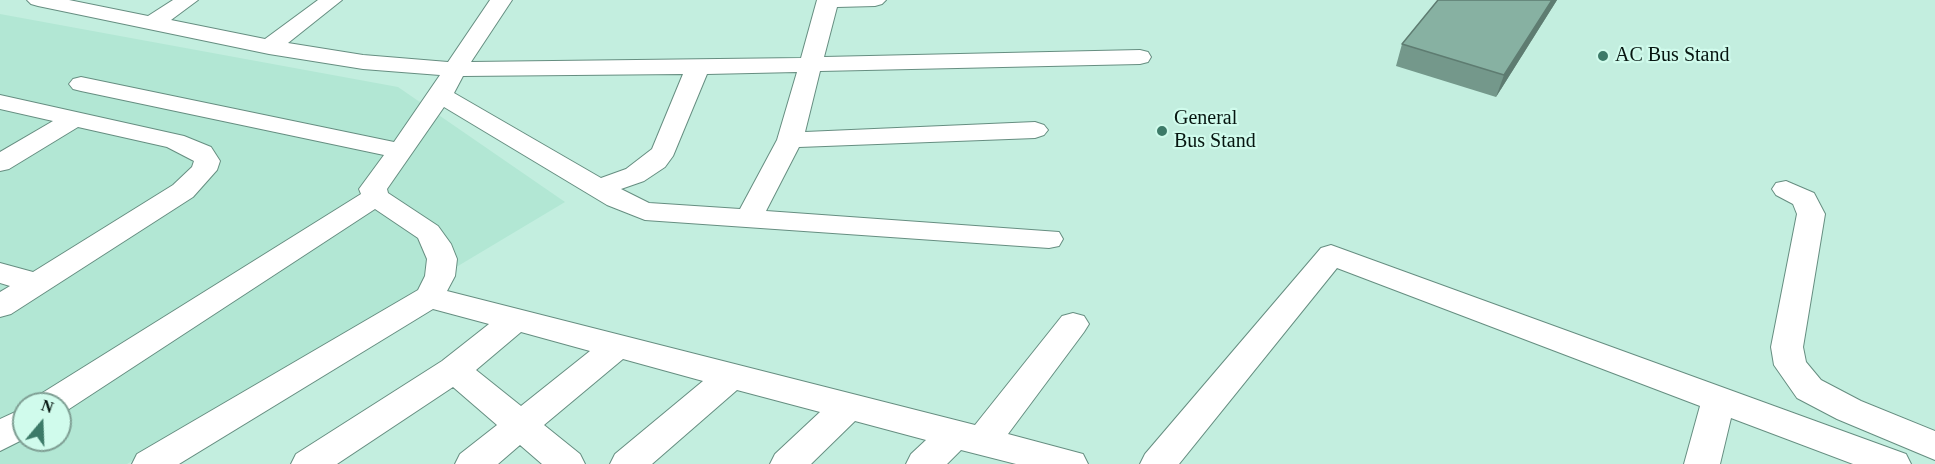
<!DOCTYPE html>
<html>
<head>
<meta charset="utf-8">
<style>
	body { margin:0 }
	#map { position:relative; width:1935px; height:464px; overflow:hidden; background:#c3eedf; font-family:"Times New Roman",serif }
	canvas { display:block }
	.north { position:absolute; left:12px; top:392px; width:60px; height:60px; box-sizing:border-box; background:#d0fbec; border:2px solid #7f9f94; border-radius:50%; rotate:19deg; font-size:16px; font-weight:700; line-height:24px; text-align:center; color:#061510 }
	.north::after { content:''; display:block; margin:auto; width:21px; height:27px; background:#3c7a68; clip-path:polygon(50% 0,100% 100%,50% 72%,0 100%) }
</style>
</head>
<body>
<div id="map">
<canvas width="1935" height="464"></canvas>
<div class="north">N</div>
</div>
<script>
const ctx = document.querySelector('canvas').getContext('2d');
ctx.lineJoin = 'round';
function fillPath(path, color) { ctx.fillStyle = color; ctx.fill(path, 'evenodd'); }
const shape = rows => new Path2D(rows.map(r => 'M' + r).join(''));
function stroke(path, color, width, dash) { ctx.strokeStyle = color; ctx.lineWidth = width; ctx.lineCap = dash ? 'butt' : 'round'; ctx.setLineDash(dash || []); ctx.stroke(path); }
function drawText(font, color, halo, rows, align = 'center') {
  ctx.font = font + ' "Times New Roman",serif'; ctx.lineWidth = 4.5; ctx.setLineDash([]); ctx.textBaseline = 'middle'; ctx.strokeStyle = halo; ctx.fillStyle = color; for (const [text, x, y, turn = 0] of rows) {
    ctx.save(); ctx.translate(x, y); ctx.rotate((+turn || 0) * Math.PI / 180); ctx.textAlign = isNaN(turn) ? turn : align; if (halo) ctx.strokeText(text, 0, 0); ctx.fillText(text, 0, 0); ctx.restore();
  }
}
fillPath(shape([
	[0,14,398,87,565,202,127,464,0,464],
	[24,404,60,404,60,440,24,440]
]), '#b2e7d4');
const minor = shape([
	[27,0,69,0,148,16,173,0,198,0,171,20,265,39,318,0,342,0,288,43,363,55,448,62,490,0,512,0,471,62,801,58,817,0,886,0,882,4,875,6,837,7,824,57,1140,50,1148,52,1151,57,1148,62,1140,64,820,71,805,132,1035,122,1044,125,1048,130,1044,135,1035,138,799,147,766,211,1059,232,1063,239,1059,246,1049,248,645,220,607,205,444,107,387,189,388,193,438,226,451,244,457,259,455,276,447,291,975,425,1062,316,1073,313,1084,316,1089,324,1084,332,1008,434,1083,454,1088,464,1016,464,961,450,947,464,906,464,911,454,926,440,855,421,811,464,770,464,775,454,820,412,737,390,652,464,610,464,615,454,703,381,623,359,544,425,580,454,585,464,542,464,520,445,498,464,455,464,460,454,497,425,453,387,337,464,291,464,296,454,442,361,489,324,433,309,179,464,132,464,137,454,418,290,425,276,427,259,418,238,375,209,63,413,60,414,60,404,34,404,39,395,361,194,359,189,384,155,81,91,73,89,69,84,73,79,81,77,394,142,440,75,363,69,269,54,38,6,31,4,27,0],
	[797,72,777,140,740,209,649,203,621,189,644,181,665,167,673,156,707,74,797,72],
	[683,74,652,149,626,169,601,178,454,93,463,76,683,74],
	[521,332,590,351,521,406,476,370,521,332],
	[0,95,184,136,211,147,220,161,217,170,193,197,11,314,0,317,0,292,10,286,0,283,0,263,33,272,173,185,192,167,194,161,167,147,78,127,9,169,0,171,0,152,53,121,0,109,0,95],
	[1786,181,1814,193,1825,214,1803,347,1806,362,1821,380,1861,401,1935,431,1935,460,1837,419,1797,398,1774,365,1771,347,1797,214,1793,204,1776,195,1772,189,1776,183,1786,181],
	[1331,245,1906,454,1911,464,1853,464,1731,418,1720,464,1684,464,1700,406,1337,268,1179,464,1140,464,1145,454,1321,248,1331,245],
	[24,408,24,439,0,451,0,419,24,408]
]);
stroke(minor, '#668e81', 2);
fillPath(minor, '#fff');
fillPath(shape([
	[1438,0,1557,0,1496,97,1396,66,1402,44]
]), '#74988b');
fillPath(shape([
	[1552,0,1557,0,1496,97,1504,75]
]), '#5e7c71');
const building = shape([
	[1438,0,1552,0,1504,75,1402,44,1438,0]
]);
fillPath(building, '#87b1a2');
stroke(building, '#5e7c71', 1.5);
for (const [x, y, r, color] of [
	[1603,56,6,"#3c7a68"],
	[1162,131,6,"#3c7a68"]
]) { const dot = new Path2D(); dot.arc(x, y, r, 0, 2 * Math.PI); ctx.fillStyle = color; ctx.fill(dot); stroke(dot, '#d0fbec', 2); }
drawText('20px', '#061510', '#d0fbec', [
	["AC Bus Stand",1615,56],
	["General",1174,119],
	["Bus Stand",1174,142]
], 'left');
</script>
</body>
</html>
